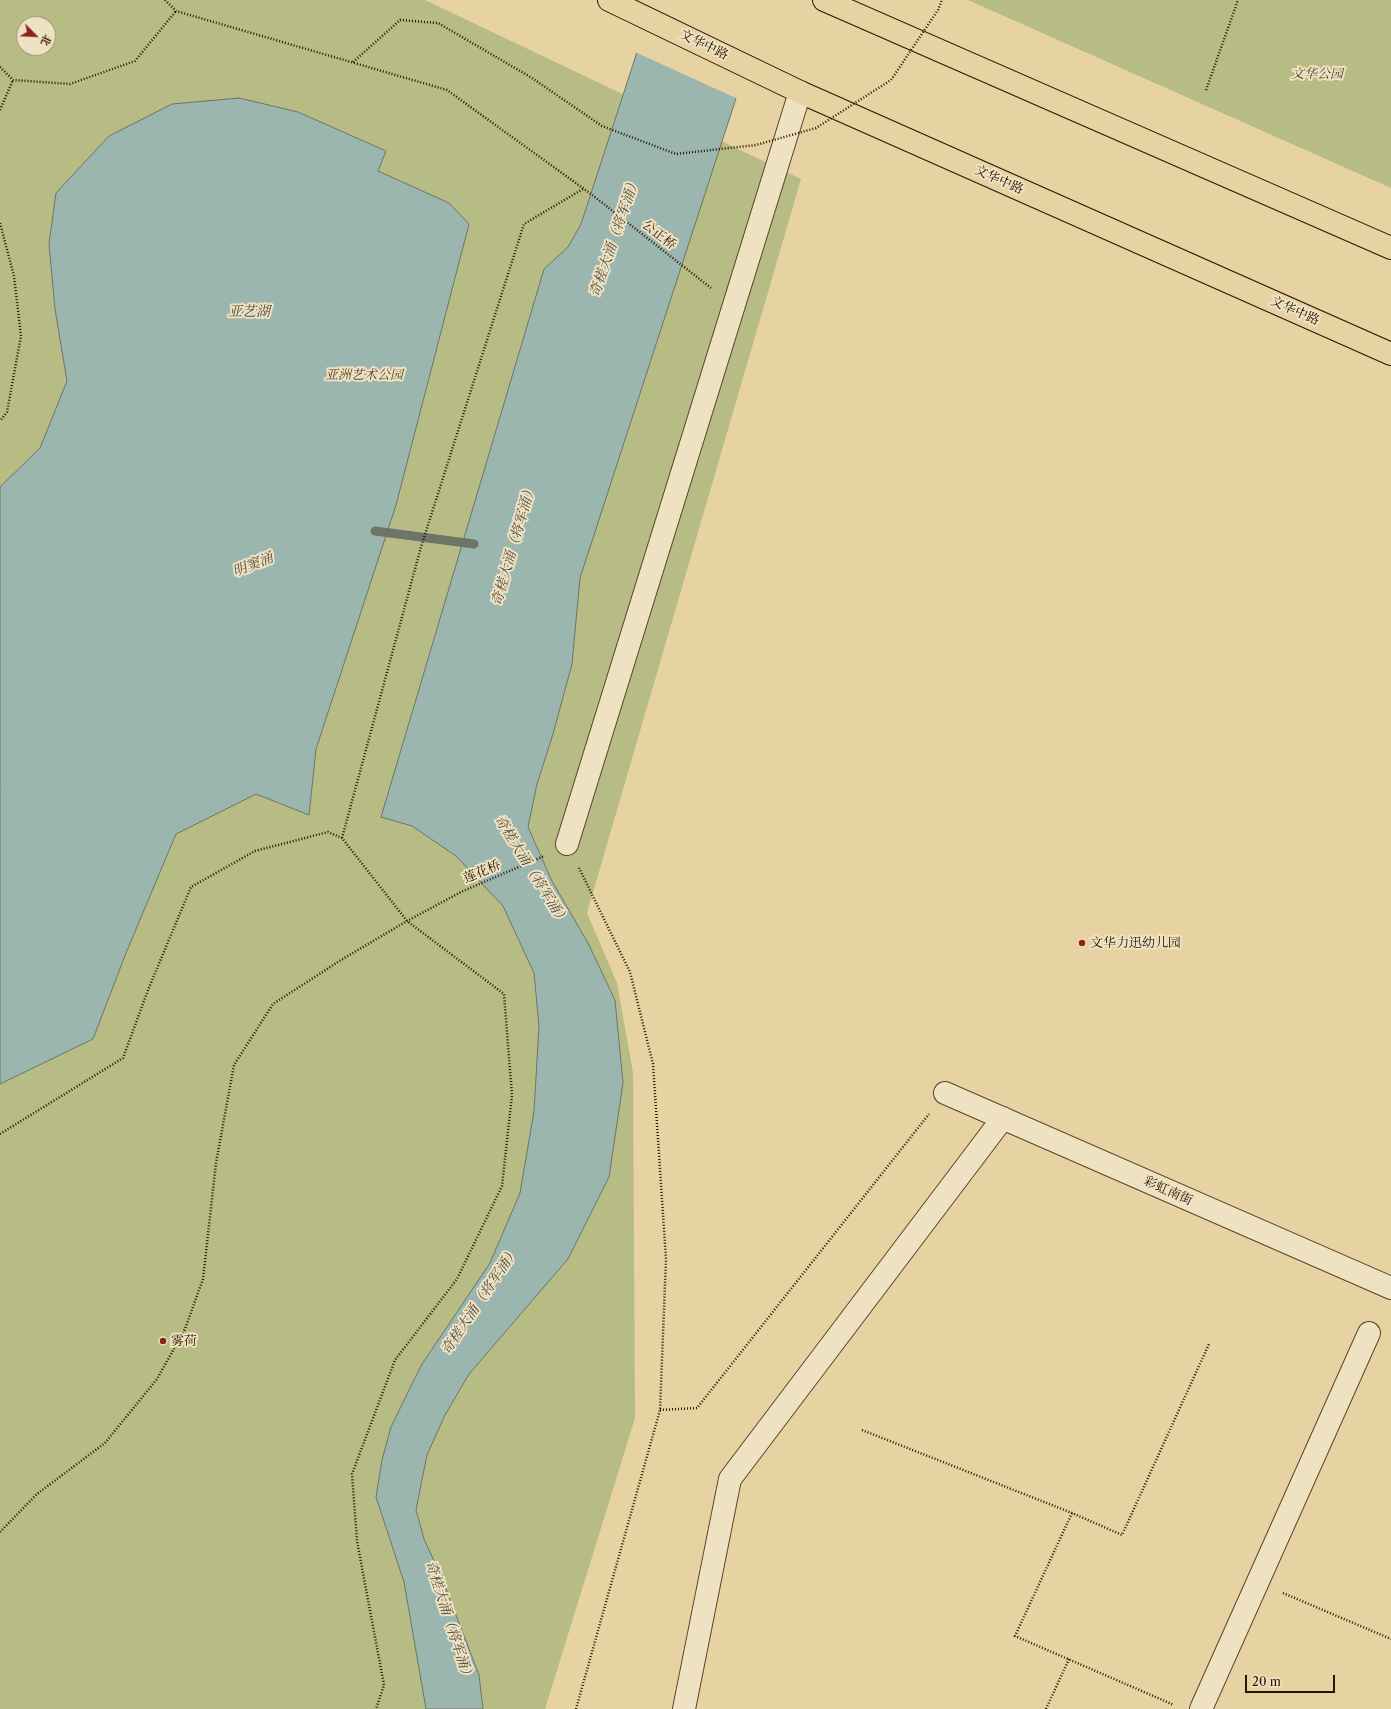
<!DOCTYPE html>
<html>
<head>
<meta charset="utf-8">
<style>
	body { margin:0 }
	#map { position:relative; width:1391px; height:1709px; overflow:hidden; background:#e6d3a1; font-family:"Libre Caslon Text","Noto Serif SC",serif }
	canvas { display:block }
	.north { position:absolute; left:16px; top:16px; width:40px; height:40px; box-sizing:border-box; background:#efe2c2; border:1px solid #a08f74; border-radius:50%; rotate:114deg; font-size:11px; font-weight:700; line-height:16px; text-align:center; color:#2a1300 }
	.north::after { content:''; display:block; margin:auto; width:14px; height:18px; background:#8f2418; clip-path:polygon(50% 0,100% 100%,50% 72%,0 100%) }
	.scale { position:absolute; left:1245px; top:1675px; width:90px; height:18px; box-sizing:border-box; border:2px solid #2a1300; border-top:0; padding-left:5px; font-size:12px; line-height:14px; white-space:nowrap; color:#2a1300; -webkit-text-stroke:3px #efe2c2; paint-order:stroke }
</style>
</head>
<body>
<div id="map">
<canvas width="1391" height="1709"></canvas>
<div class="north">北</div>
<div class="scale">20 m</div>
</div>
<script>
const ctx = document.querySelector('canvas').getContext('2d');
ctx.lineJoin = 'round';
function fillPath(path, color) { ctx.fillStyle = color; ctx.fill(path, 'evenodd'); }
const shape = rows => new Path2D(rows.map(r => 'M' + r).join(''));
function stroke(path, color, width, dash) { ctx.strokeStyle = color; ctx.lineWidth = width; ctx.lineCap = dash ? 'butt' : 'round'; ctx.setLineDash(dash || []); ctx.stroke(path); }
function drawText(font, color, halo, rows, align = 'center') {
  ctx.font = font + ' "Libre Caslon Text","Noto Serif SC",serif'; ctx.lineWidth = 4; ctx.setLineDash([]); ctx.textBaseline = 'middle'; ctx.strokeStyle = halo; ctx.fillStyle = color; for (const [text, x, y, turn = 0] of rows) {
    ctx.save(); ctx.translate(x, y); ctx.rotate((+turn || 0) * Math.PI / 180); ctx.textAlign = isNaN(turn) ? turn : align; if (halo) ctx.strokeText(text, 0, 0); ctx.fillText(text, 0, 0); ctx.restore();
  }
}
fillPath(shape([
	[0,0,425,0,801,179,587,913,617,983,633,1073,635,1418,545,1709,0,1709],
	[24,24,48,24,48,48,24,48],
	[968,0,1391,0,1391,188]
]), '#b6bc83');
const water = shape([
	[654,0,768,0,580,578,572,664,553,734,537,784,528,827,552,881,588,943,615,1000,623,1083,609,1177,568,1259,469,1374,445,1415,427,1455,416,1510,424,1539,441,1576,479,1675,483,1709,426,1709,404,1582,376,1497,382,1460,391,1427,412,1384,422,1364,490,1263,520,1193,534,1111,539,1026,534,973,503,906,456,856,412,826,381,817,544,269,568,247,581,224,654,0],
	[239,98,298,112,386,151,378,171,449,203,469,224,396,505,316,749,309,815,256,794,176,834,126,953,93,1039,0,1084,0,487,40,448,67,381,55,309,49,244,56,193,109,136,172,104,239,98]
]);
fillPath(water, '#9ab6af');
stroke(water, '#6d7569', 1);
fillPath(shape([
	[652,0,770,0,738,99,635,52]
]), '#e6d3a1');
stroke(shape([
	[375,531,474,544]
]), '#6d7569', 9);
const minor = shape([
	[567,844,800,92],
	[945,1093,1391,1288],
	[684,1709,730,1479,1003,1118],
	[1201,1709,1369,1333]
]);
const major = shape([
	[609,0,800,92,1391,354],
	[824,0,1391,248]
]);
stroke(minor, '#594328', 24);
stroke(major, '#2a1300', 24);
stroke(shape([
	[165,0,176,11,447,90,591,194,711,288],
	[353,62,400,20,438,23,532,78],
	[0,67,13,80,70,84,135,61,176,11],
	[1206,90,1238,0],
	[0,110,13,80],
	[0,223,14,276,21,336,7,412,0,421],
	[342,838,421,547,524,224,583,189],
	[0,1134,123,1058,148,990,191,887,255,851,328,832,342,838,407,921,504,994,512,1095,502,1186,457,1279,395,1360,352,1474,357,1541,384,1685,376,1709],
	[660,1410,697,1408,929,1114],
	[862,1430,1072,1513,1122,1535,1209,1344],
	[1072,1513,1015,1636,1174,1705],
	[0,1532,37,1494,105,1443,157,1379,185,1329,203,1279,216,1163,234,1065,273,1004,341,960,407,921,461,892,544,856],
	[1283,1593,1391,1639],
	[576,1709,660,1410,666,1259,653,1064,630,972,579,868],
	[1046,1709,1069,1659]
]), '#2a1300', 2.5, [1, 2]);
stroke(minor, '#efe2c2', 22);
stroke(major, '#e6d3a1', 22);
stroke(shape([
	[532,78,602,126,676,154,756,145,816,128,891,80,938,10,942,0]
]), '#2a1300', 2.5, [1, 2]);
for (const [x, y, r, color] of [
	[1082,943,4,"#8f2418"],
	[163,1341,4,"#8f2418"]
]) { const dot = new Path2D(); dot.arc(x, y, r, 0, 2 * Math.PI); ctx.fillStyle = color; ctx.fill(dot); stroke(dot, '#efe2c2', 1.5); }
drawText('13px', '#2a1300', '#efe2c2', [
	["文华中路",704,45,26],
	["文华中路",999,180,24],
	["公正桥",659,235,38],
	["文华中路",1295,311,24],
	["莲花桥",482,872,-23],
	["彩虹南街",1168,1191,24]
]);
drawText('italic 13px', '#544627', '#efe2c2', [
	["文华公园",1317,74],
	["亚洲艺术公园",364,375]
]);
drawText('13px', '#2a1300', '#efe2c2', [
	["文华力迅幼儿园",1090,943],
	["雾荷",171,1341]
], 'left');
drawText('italic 14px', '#514c3d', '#efe2c2', [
	["奇槎大涌（将军涌）",615,237,-71],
	["亚艺湖",249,312],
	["奇槎大涌（将军涌）",514,545,-74],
	["明窦涌",253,565,-22],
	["奇槎大涌（将军涌）",531,870,58],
	["奇槎大涌（将军涌）",480,1301,-56],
	["奇槎大涌（将军涌）",449,1621,72]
]);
</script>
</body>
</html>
